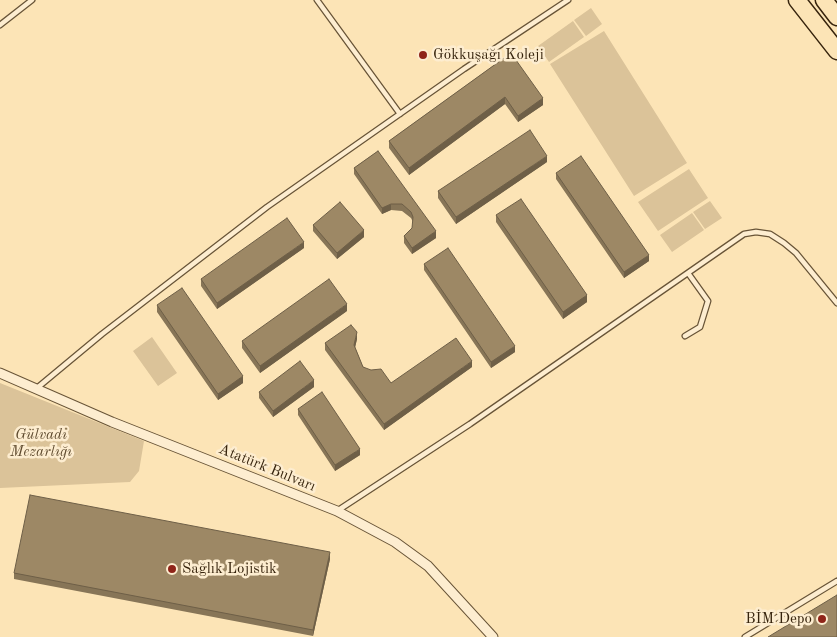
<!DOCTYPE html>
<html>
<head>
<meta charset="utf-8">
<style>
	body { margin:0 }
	canvas { display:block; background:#fce4b6 }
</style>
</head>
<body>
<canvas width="837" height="637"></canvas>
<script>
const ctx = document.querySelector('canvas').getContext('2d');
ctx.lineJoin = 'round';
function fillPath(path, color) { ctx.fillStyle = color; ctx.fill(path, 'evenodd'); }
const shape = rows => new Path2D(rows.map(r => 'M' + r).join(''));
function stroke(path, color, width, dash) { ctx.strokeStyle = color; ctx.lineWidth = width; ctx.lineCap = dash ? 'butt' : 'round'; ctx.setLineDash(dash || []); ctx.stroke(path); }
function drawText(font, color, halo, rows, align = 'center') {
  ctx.font = font + ' "Old Standard TT",serif'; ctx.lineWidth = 5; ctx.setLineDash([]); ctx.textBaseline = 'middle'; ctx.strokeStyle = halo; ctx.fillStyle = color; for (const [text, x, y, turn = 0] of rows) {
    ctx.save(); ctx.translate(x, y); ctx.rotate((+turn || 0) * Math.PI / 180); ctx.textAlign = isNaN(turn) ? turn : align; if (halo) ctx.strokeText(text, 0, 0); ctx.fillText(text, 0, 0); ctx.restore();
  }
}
fillPath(shape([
	[591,8,602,24,586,36,574,20],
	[573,21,584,37,549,62,538,46],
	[604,31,687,163,634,196,550,64],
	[689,169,708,198,658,231,638,202],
	[710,201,722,218,705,229,693,212],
	[692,213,704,230,672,252,660,235],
	[152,337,177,373,158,386,133,351],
	[0,383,144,441,139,471,130,482,0,488]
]), '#dbc399');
const service = shape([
	[317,0,400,114],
	[0,25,32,0],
	[685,336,700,327,708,301,688,273],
	[37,388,102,334,267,207,464,69,568,0],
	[337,511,470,424,744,234,756,232,770,234,784,243,796,253,837,303],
	[745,637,837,581]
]);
const minor = shape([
	[0,373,112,422,337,511,395,542,428,566,493,637]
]);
const motorway = shape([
	[797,0,837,51],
	[824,0,837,17]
]);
stroke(service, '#685437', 7);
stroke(minor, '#685437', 11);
stroke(motorway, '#37240d', 19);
stroke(service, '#fdedd0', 4.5);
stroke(minor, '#fdedd0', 9);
stroke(motorway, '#fce4b6', 16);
fillPath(shape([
	[511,53,543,105,518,122,505,104,409,175,389,148,389,141],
	[378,151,436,238,412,254,404,243,404,236,412,228,413,222,411,218,402,211,391,210,382,214,354,174,354,168],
	[547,162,456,224,438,198,438,191],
	[556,173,649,261,624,278,556,179],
	[496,215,587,302,563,319,496,222],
	[313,225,364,237,337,259,313,231],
	[304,248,217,309,201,286,201,279],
	[424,264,515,352,491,368,424,270],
	[157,305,243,383,218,400,157,312],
	[347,311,260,373,242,348,242,341],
	[357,339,355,347,363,367,391,383,472,367,384,430,325,350,325,343],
	[314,387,273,417,259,398,259,392],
	[298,409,360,455,335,471,298,415],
	[330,559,313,636,14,579,14,573]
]), '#877557');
fillPath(shape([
	[505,97,505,104,409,175,409,168],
	[543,98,543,105,518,122,518,116],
	[547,156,547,162,456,224,456,217],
	[391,204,391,210,382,214,382,208],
	[364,230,364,237,337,259,337,253],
	[436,231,436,238,412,254,412,248],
	[304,242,304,248,217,309,217,303],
	[649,255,649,261,624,278,624,272],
	[587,295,587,302,563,319,563,312],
	[347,304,347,311,260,373,260,366],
	[357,332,357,339,354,352,354,345],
	[515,346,515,352,491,368,491,362],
	[472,361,472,367,384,430,384,424],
	[243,376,243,383,218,400,218,394],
	[314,380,314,387,273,417,273,411],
	[360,449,360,455,335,471,335,465],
	[330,552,330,559,313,636,313,630]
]), '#6e5f47');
const building = shape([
	[511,53,543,98,518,116,505,97,409,168,389,141,511,53],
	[530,130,547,156,456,217,438,191,530,130],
	[378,151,436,231,412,248,404,236,412,228,413,217,411,212,402,204,391,204,382,208,354,168,378,151],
	[581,156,649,255,624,272,556,173,581,156],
	[521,199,587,295,563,312,496,215,521,199],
	[340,202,364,230,337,253,313,225,340,202],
	[287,218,304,242,217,303,201,279,287,218],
	[448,248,515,346,491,362,424,264,448,248],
	[329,279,347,304,260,366,242,341,329,279],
	[182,288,243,376,218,394,157,305,182,288],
	[351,325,357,332,354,345,363,367,371,370,381,369,391,383,456,338,472,361,384,424,325,343,351,325],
	[300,361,314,380,273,411,259,392,300,361],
	[322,392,360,449,335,465,298,409,322,392],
	[30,495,330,552,313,630,14,573,30,495],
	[837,595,837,637,768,637,837,595]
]);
fillPath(building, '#9d8865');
stroke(building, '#6e5f47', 1);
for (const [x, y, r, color] of [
	[423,55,5,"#8f2418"],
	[172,569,5,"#8f2418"],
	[822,619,5,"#8f2418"]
]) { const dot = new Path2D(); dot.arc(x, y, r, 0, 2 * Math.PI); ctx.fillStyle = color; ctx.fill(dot); stroke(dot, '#fdedd0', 2); }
drawText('15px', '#37240d', '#fdedd0', [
	["Gökkuşağı Koleji",433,55],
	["Sağlık Lojistik",182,569],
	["BİM Depo",812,619,"right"]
], 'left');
drawText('italic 15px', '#604c30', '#fdedd0', [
	["Gülvadi",41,435],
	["Mezarlığı",41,452]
]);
drawText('15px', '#37240d', '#fdedd0', [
	["Atatürk Bulvarı",267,468,22]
]);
</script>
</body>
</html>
